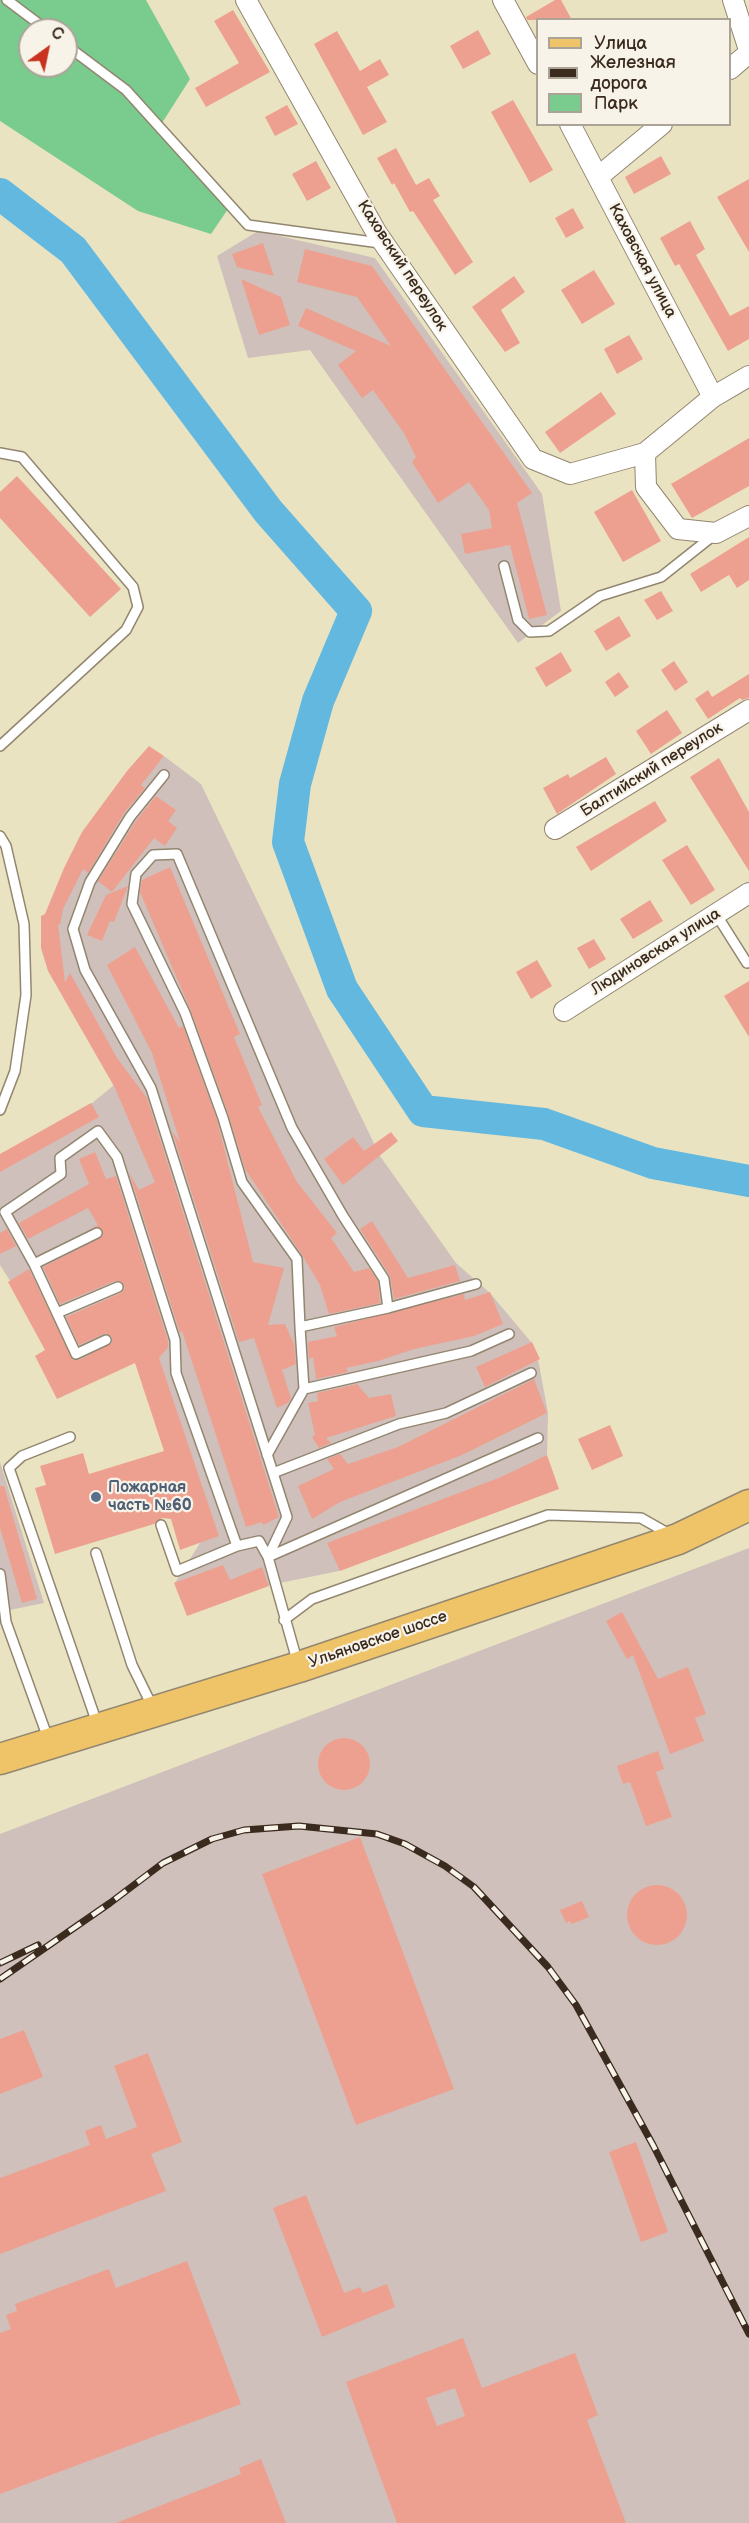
<!DOCTYPE html>
<html>
<head>
<meta charset="utf-8">
<style>
	body { margin:0 }
	#map { position:relative; width:749px; height:2523px; overflow:hidden; background:#eae3c2; font-family:"Balsamiq Sans",sans-serif }
	canvas { display:block }
	.legend { position:absolute; left:536px; top:18px; width:195px; height:108px; box-sizing:border-box; background:#f7f3e8; border:2px solid #aca397; margin:0; padding:8px 10px; list-style:none; font-size:18px; color:#3b2a1e }
	.legend li { display:flex; align-items:center; gap:12px; height:30px }
	.legend b { width:30px; border:2px solid #aca397 }
	.north { position:absolute; left:18px; top:18px; width:60px; height:60px; box-sizing:border-box; background:#f7f3e8; border:2px solid #aca397; border-radius:50%; rotate:33deg; font-size:16px; font-weight:700; line-height:24px; text-align:center; color:#3b2a1e }
	.north::after { content:''; display:block; margin:auto; width:21px; height:27px; background:#c8321e; clip-path:polygon(50% 0,100% 100%,50% 72%,0 100%) }
</style>
</head>
<body>
<div id="map">
<canvas width="749" height="2523"></canvas>
<ul class="legend">
<li><b style="height:8px;background:#efc469"></b>Улица</li>
<li><b style="height:8px;background:#3b2a1e"></b>Железная дорога</li>
<li><b style="height:16px;background:#79cb8e"></b>Парк</li>
</ul>
<div class="north">С</div>
</div>
<script>
const ctx = document.querySelector('canvas').getContext('2d');
ctx.lineJoin = 'round';
function fillPath(path, color) { ctx.fillStyle = color; ctx.fill(path, 'evenodd'); }
const shape = rows => new Path2D(rows.map(r => 'M' + r).join(''));
function stroke(path, color, width, dash) { ctx.strokeStyle = color; ctx.lineWidth = width; ctx.lineCap = dash ? 'butt' : 'round'; ctx.setLineDash(dash || []); ctx.stroke(path); }
function drawText(font, color, halo, rows, align = 'center') {
  ctx.font = font + ' "Balsamiq Sans",sans-serif'; ctx.lineWidth = 4.5; ctx.setLineDash([]); ctx.textBaseline = 'middle'; ctx.strokeStyle = halo; ctx.fillStyle = color; for (const [text, x, y, turn = 0] of rows) {
    ctx.save(); ctx.translate(x, y); ctx.rotate((+turn || 0) * Math.PI / 180); ctx.textAlign = isNaN(turn) ? turn : align; if (halo) ctx.strokeText(text, 0, 0); ctx.fillText(text, 0, 0); ctx.restore();
  }
}
fillPath(shape([
	[258,231,375,258,542,494,561,611,518,643,310,350,248,358,217,256],
	[164,756,201,784,380,1156,456,1263,490,1293,531,1342,538,1359,548,1413,547,1456,339,1571,270,1585,175,1583,200,1543,200,1517,140,1352,73,1380,0,1265,0,1157,91,1104,114,1085,53,955,52,914,81,849],
	[0,1462,44,1603,0,1612],
	[749,1548,749,2523,0,2523,0,1834]
]), '#cfc0bb');
fillPath(shape([
	[0,0,146,0,190,79,162,123,228,209,211,234,138,211,0,121],
	[30,30,66,30,66,66,30,66]
]), '#79cb8e');
stroke(shape([
	[0,194,73,250,268,511,356,611,318,701,295,784,288,842,342,989,423,1111,544,1124,653,1163,749,1181]
]), '#62b8df', 32);
fillPath(shape([
	[555,0,561,0,572,20,527,20,526,17],
	[233,10,270,72,206,107,195,88,239,63,214,21],
	[478,30,491,54,463,69,450,46],
	[337,31,360,71,380,59,389,75,367,87,387,122,363,135,314,44],
	[513,100,553,170,530,183,491,112],
	[287,105,298,124,275,136,265,117],
	[396,148,416,185,429,178,440,196,433,200,473,262,455,275,413,211,410,212,394,183,392,185,377,158],
	[661,156,671,174,634,194,625,177],
	[316,161,331,188,307,201,292,174],
	[749,179,749,252,717,197],
	[573,208,584,228,566,238,555,218],
	[690,221,705,249,696,255,730,316,749,306,749,339,728,351,679,264,675,266,660,238],
	[263,243,274,276,237,267,232,254],
	[305,249,372,266,532,493,517,503,547,615,529,619,510,545,465,554,461,534,492,528,489,510,469,482,438,503,412,462,416,457,404,433,373,390,362,398,338,365,356,351,298,326,306,308,391,346,357,297,297,282],
	[594,270,615,304,582,324,561,290],
	[514,276,525,292,501,310,520,343,505,352,472,307],
	[241,279,281,297,290,325,259,335],
	[629,335,643,359,617,374,604,349],
	[601,392,616,414,560,453,545,432],
	[749,438,749,486,692,518,671,484],
	[17,476,121,589,90,617,0,518,0,492],
	[632,490,661,541,623,562,594,512],
	[749,537,749,580,737,588,729,575,701,592,690,574],
	[661,591,673,611,657,620,644,600],
	[619,616,631,636,606,651,594,631],
	[561,652,572,671,546,687,535,668],
	[674,661,688,682,675,691,661,670],
	[619,672,629,687,615,697,605,682],
	[749,674,749,698,742,700,740,698,708,719,695,699,708,690,712,697],
	[667,710,682,733,651,754,636,731],
	[149,746,164,756,141,785,145,788,124,813,88,873,83,869,63,909,60,925,58,924,65,982,70,973,117,1058,147,1098,279,1517,263,1525,262,1522,246,1527,182,1331,180,1333,129,1172,139,1190,155,1182,115,1088,48,971,41,948,41,916,45,914,64,868,82,832,127,771],
	[606,757,616,774,557,814,543,788,568,774,570,778],
	[719,758,749,812,749,871,690,777],
	[156,796,176,810,168,821,177,828,165,846,154,838,112,892,98,881,136,821],
	[655,801,667,821,591,871,576,847],
	[687,845,715,890,691,905,662,860],
	[170,867,240,1034,234,1037,262,1105,258,1107,297,1182,337,1233,331,1238,354,1272,369,1268,378,1281,380,1303,329,1314,320,1285,302,1255,245,1169,229,1116,191,1011,140,892,142,880],
	[128,886,114,922,110,921,102,941,87,935,106,895],
	[650,900,663,921,633,939,620,919],
	[594,939,606,959,589,969,577,948],
	[135,947,179,1028,183,1026,217,1120,253,1262,284,1268,268,1325,285,1324,294,1344,296,1364,282,1370,291,1398,288,1403,277,1408,254,1338,239,1342,172,1131,180,1142,152,1053,107,965],
	[537,960,552,986,531,999,516,972],
	[749,981,749,1037,724,996],
	[91,1103,99,1117,0,1172,0,1154],
	[391,1132,398,1141,343,1185,324,1159,353,1137,364,1151],
	[95,1152,106,1179,116,1176,168,1341,168,1347,159,1358,219,1536,180,1550,171,1519,162,1518,154,1524,55,1554,35,1488,46,1485,40,1466,83,1453,89,1474,164,1451,135,1363,57,1399,35,1356,45,1350,8,1282,29,1269,73,1360,79,1360,112,1343,112,1337,106,1333,79,1345,66,1317,121,1293,125,1288,122,1282,115,1281,60,1304,43,1267,102,1237,103,1231,94,1227,98,1225,88,1208,28,1239,19,1223,89,1184,79,1159],
	[372,1221,408,1278,455,1265,460,1281,394,1299,390,1276,360,1229],
	[7,1229,16,1246,0,1254,0,1233],
	[490,1292,503,1324,474,1336,414,1349,378,1361,346,1368,348,1372,316,1379,313,1357,309,1359,308,1342,337,1336,334,1327,464,1294,465,1300],
	[532,1342,540,1359,485,1387,476,1367],
	[534,1379,547,1413,462,1455,340,1502,312,1519,298,1486,334,1469,327,1459,340,1454,348,1464,398,1447],
	[357,1384,369,1398,391,1394,396,1416,326,1438,331,1443,319,1448,312,1437,315,1435,308,1403,318,1401,317,1393],
	[610,1425,623,1456,592,1470,578,1439],
	[547,1455,559,1489,340,1571,327,1543,501,1477],
	[0,1486,4,1486,37,1599,22,1603,0,1528],
	[223,1565,230,1580,262,1567,269,1586,187,1616,174,1583],
	[622,1612,658,1679,688,1667,706,1714,695,1718,704,1741,670,1754,633,1655,627,1659,606,1621],
	'318 1764a26 26 0 1 1 52 0a26 26 0 1 1-52 0Z',
	[658,1751,664,1769,656,1772,672,1817,646,1826,630,1782,623,1784,617,1766],
	[360,1837,454,2089,356,2125,262,1874],
	'627 1915a30 30 0 1 1 60 0a30 30 0 1 1-60 0Z',
	[582,1901,589,1917,572,1924,570,1921,566,1923,560,1910],
	[24,2030,43,2077,0,2094,0,2039],
	[148,2053,182,2142,151,2154,166,2191,0,2254,0,2178,90,2145,85,2131,101,2125,106,2139,137,2127,114,2066],
	[636,2142,668,2232,641,2242,609,2152],
	[306,2195,344,2293,360,2287,363,2293,387,2284,395,2307,322,2337,273,2208],
	[187,2261,241,2404,0,2494,0,2333,11,2329,6,2315,17,2311,15,2304,109,2269,116,2288],
	[463,2338,482,2388,575,2353,598,2415,587,2420,626,2523,397,2523,346,2382],
	[455,2388,465,2416,437,2426,426,2398],
	[261,2459,286,2523,116,2523,241,2474,239,2468]
]), '#eea090');
const lane = shape([
	[7,0,47,30],
	[66,45,126,90,248,225,380,243],
	[0,453,22,457,133,587,138,607,126,630,0,746],
	[504,566,518,620,530,632,549,631,600,596,661,577,714,535],
	[164,775,130,817,90,882,73,929,85,970,151,1088,287,1517,268,1557,298,1664],
	[0,836,6,846,24,924,26,995,15,1071,0,1110],
	[716,914,747,963],
	[34,1264,97,1233],
	[388,1308,476,1284],
	[57,1313,118,1287],
	[106,1340,76,1354,34,1264,5,1212,61,1174,60,1158,98,1131,117,1157,175,1340,176,1373,237,1546,259,1541,268,1557,538,1438],
	[304,1389,471,1351,509,1334],
	[70,1437,22,1456,9,1468,98,1726],
	[267,1455,304,1389,300,1327,297,1259,242,1182,223,1118,185,1013,132,904,136,874,153,855,177,854,292,1128,343,1216,384,1279,388,1308,300,1327],
	[273,1473,399,1424,446,1413,531,1373],
	[161,1525,177,1571,237,1546],
	[96,1553,132,1665,153,1708],
	[0,1574,6,1622,49,1741],
	[284,1620,312,1599,548,1515,641,1518,671,1535]
]);
const street = shape([
	[246,0,376,232,533,459,570,474,645,453,713,397,749,376],
	[503,0,538,64],
	[733,0,749,50],
	[730,69,749,53],
	[570,124,713,397],
	[598,177,662,124],
	[645,453,646,487,678,529,716,533,749,516],
	[555,829,749,710],
	[564,1011,749,893]
]);
const primary = shape([
	[0,1759,299,1667,678,1539,749,1505]
]);
stroke(lane, '#928670', 12);
stroke(street, '#928670', 22);
stroke(primary, '#928670', 33);
stroke(lane, '#fff', 9);
stroke(street, '#fff', 20);
stroke(primary, '#efc469', 30);
const rail = shape([
	[0,1963,38,1945],
	[0,1979,110,1903,163,1863,212,1839,244,1830,299,1826,377,1834,405,1844,445,1866,474,1887,548,1967,576,2005,653,2145,749,2334]
]);
stroke(rail, '#3b2a1e', 7);
stroke(rail, '#f7f3e8', 4.5, [14]);
for (const [x, y, r, color] of [
	[96,1497,6,"#5c6f8a"]
]) { const dot = new Path2D(); dot.arc(x, y, r, 0, 2 * Math.PI); ctx.fillStyle = color; ctx.fill(dot); stroke(dot, '#f7f3e8', 2); }
drawText('16px', '#3b2a1e', '#f7f3e8', [
	["Каховская улица",642,261,62],
	["Каховский переулок",402,266,57],
	["Балтийский переулок",652,770,-32],
	["Людиновская улица",656,952,-32],
	["Ульяновское шоссе",378,1640,-19]
]);
drawText('bold 16px', '#4e5e75', '#f7f3e8', [
	["Пожарная",108,1488],
	["часть №60",108,1506]
], 'left');
</script>
</body>
</html>
